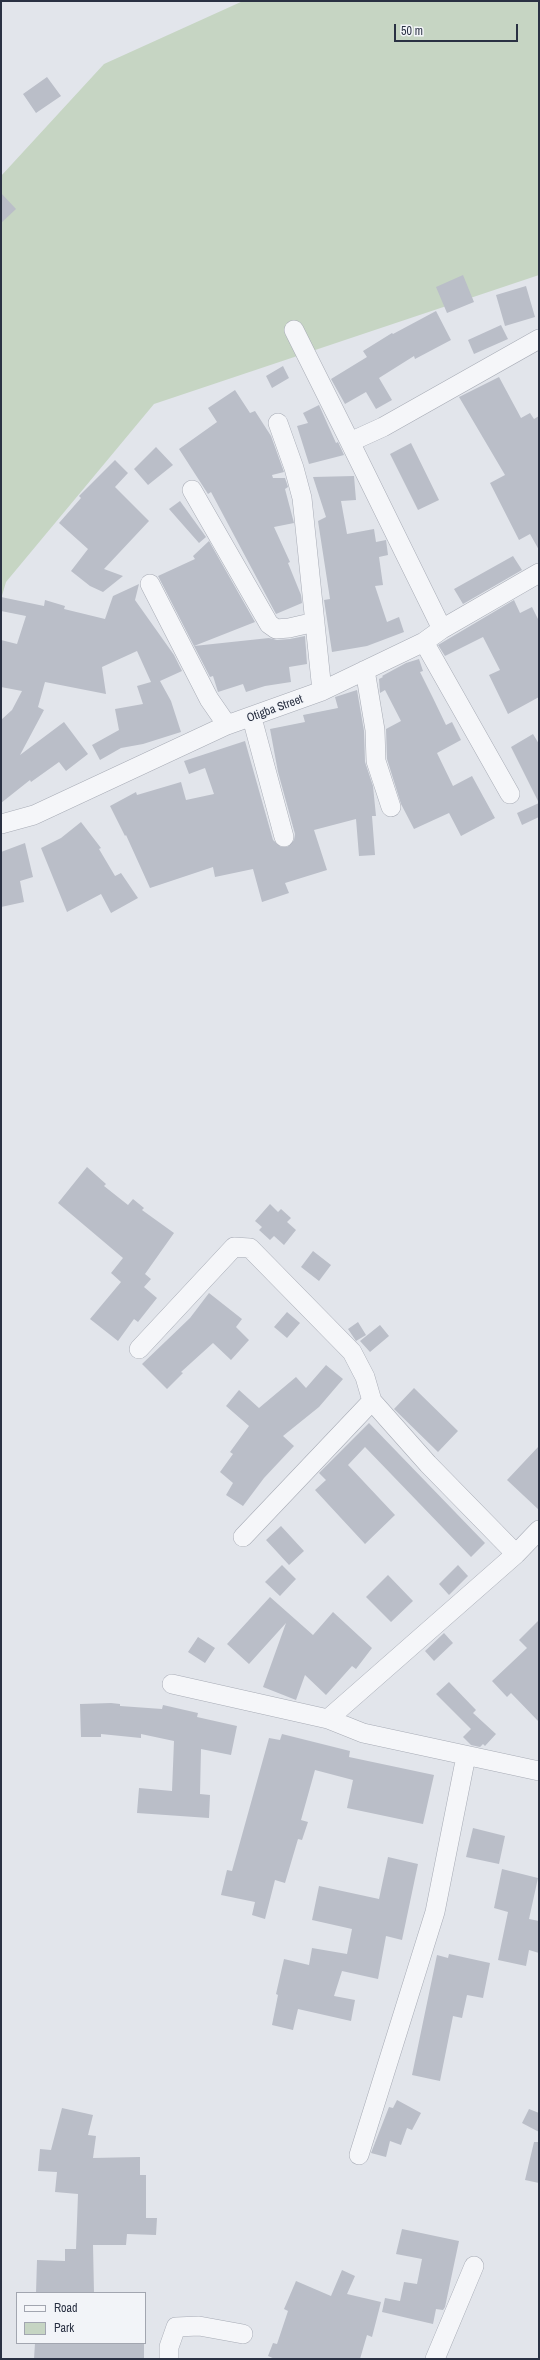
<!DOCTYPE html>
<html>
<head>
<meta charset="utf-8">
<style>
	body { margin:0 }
	#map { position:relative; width:540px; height:2360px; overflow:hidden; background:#e2e5eb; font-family:"Archivo Narrow",sans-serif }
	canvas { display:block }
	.frame { position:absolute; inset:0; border:2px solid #2a3143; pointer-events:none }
	.legend { position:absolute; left:16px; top:2292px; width:130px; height:52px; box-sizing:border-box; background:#f2f4f8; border:1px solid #a2a6b0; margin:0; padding:5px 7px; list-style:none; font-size:12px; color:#2a3143 }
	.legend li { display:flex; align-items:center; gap:8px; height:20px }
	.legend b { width:20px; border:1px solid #a2a6b0 }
	.scale { position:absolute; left:394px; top:24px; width:124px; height:18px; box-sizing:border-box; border:2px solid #2a3143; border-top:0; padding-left:5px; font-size:12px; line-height:14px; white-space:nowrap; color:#2a3143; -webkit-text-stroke:3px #f2f4f8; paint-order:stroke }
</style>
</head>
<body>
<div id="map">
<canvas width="540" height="2360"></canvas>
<div class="frame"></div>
<ul class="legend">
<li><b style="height:5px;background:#f5f6f9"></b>Road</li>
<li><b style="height:11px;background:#c6d5c3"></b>Park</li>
</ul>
<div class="scale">50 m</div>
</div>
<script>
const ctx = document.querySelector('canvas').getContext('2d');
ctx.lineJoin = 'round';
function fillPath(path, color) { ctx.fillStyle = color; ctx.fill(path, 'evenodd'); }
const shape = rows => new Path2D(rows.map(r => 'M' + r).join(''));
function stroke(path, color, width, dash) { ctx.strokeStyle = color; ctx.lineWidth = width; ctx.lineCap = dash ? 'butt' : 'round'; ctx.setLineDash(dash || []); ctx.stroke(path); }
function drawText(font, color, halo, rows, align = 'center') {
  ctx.font = font + ' "Archivo Narrow",sans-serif'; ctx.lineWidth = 3; ctx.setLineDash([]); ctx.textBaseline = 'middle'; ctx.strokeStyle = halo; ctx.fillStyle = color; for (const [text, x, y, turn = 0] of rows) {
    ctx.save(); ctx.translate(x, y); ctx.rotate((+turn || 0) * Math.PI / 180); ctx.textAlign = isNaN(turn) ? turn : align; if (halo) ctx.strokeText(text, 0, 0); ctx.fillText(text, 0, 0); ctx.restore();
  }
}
fillPath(shape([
	[243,1,539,1,539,275,154,404,6,582,1,599,1,176,104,64]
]), '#c6d5c3');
fillPath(shape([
	[47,77,61,96,36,113,23,94],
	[1,193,16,209,1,223],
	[463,275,474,302,447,313,436,287],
	[526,286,535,317,505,326,496,295],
	[436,311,451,340,415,359,414,356,379,378,392,400,376,409,366,392,345,404,331,379,367,357,363,351,392,333,393,334],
	[501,325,508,339,474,354,468,340],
	[283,366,289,378,272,388,266,376],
	[499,377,521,418,530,413,534,419,539,416,539,550,530,534,519,540,490,483,505,475,459,397],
	[235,390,250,413,255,411,271,436,284,472,272,475,273,478,285,478,288,487,285,489,294,523,274,527,290,562,288,563,301,595,302,603,276,614,211,492,208,494,179,449,217,422,208,408],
	[319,405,336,443,338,442,344,455,309,464,297,426,308,423,303,413],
	[411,443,439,500,418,510,390,454],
	[156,447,173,465,148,485,134,469],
	[115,460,128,473,115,487,149,521,104,569,123,576,103,592,90,586,71,571,88,549,59,523,81,498,79,496],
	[354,476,356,500,341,501,347,534,374,529,376,542,386,540,388,555,379,557,383,585,375,586,387,622,399,617,404,632,367,646,332,652,324,600,330,599,318,521,326,517,313,477],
	[180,501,206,537,199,543,169,509],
	[209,541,255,622,194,646,158,576,195,559,193,556],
	[513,556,522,570,463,604,454,589],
	[139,584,135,600,174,655,182,671,160,681,171,701,181,732,143,744,121,748,100,760,92,745,119,730,115,709,143,704,137,686,151,682,137,651,102,667,106,694,45,682,38,707,44,710,20,755,64,722,88,754,66,771,59,762,31,782,30,780,1,803,1,720,12,710,22,691,1,687,1,640,17,644,26,616,1,611,1,597,44,606,45,600,65,606,64,609,105,619,113,596],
	[514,600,520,613,532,607,539,621,539,697,508,714,489,675,500,670,483,637,445,656,438,645],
	[305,636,307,664,289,667,291,682,265,686,246,692,243,684,218,692,213,676,210,677,194,646,269,638,277,640,290,639],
	[419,659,423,671,420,672,433,698,446,725,452,722,461,740,437,753,453,786,472,776,495,818,461,836,449,813,414,829,401,804,387,759,386,729,401,721,385,690,380,693,379,679,383,677,382,676,406,663],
	[357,690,364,731,365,762,373,786,376,816,372,816,375,855,359,856,356,819,314,830,327,870,285,883,289,893,262,902,253,869,215,877,213,867,150,888,126,835,125,836,110,806,136,792,137,795,181,782,186,800,214,794,205,768,189,774,184,761,245,741,273,840,281,847,287,847,294,840,295,834,278,772,270,729,305,722,303,715,338,708,335,697],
	[533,734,539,744,539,817,522,825,517,813,539,803,511,747],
	[81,822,101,848,99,849,115,876,121,873,138,898,111,913,101,894,67,912,41,848,61,838],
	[25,843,33,877,20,881,24,902,1,907,1,852],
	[87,1167,106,1184,104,1186,128,1205,133,1199,144,1208,142,1210,174,1233,145,1274,151,1279,144,1287,157,1298,138,1322,134,1319,118,1341,90,1319,121,1282,111,1273,123,1258,58,1203],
	[270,1204,278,1212,281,1209,291,1218,287,1222,296,1230,284,1245,274,1236,270,1240,259,1230,262,1227,255,1221],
	[313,1251,331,1265,319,1281,301,1267],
	[209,1293,242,1319,236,1327,249,1340,231,1360,213,1343,181,1372,183,1373,167,1389,142,1364,190,1318],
	[287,1312,300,1323,287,1338,274,1327],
	[358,1322,366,1335,356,1341,348,1329],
	[380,1325,389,1336,370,1352,360,1341],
	[326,1365,343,1379,319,1407,283,1436,294,1446,264,1478,243,1506,226,1495,233,1483,220,1472,233,1454,230,1452,249,1426,226,1406,239,1390,259,1408,296,1377,306,1388],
	[414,1388,458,1431,438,1452,394,1409],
	[369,1423,485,1543,471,1557,365,1447,348,1465,395,1515,365,1544,315,1490,326,1480,319,1473],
	[539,1446,539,1510,507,1480],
	[281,1526,304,1551,289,1565,266,1540],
	[282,1565,296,1579,280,1596,265,1582],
	[458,1565,468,1576,449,1595,439,1584],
	[388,1575,413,1601,391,1622,366,1597],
	[270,1597,313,1635,333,1612,372,1648,356,1669,352,1666,326,1695,305,1675,296,1700,263,1687,286,1623,249,1664,227,1644],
	[539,1620,539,1722,511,1693,507,1697,492,1681,527,1648,519,1640],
	[444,1633,453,1643,434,1661,425,1651],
	[198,1637,215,1648,205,1663,188,1652],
	[449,1682,476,1710,473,1713,496,1734,485,1746,483,1744,480,1747,471,1745,463,1737,471,1729,436,1694],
	[111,1703,120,1704,120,1706,162,1709,163,1705,198,1713,197,1717,237,1726,231,1755,201,1749,200,1794,210,1795,209,1818,137,1813,139,1788,172,1791,174,1741,141,1734,141,1738,101,1734,101,1737,81,1737,80,1704],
	[282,1734,350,1751,349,1757,434,1775,423,1824,347,1808,353,1780,315,1770,301,1820,308,1822,302,1840,298,1839,285,1883,275,1880,265,1919,252,1915,255,1902,221,1895,227,1870,232,1871,269,1738,280,1740],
	[473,1828,505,1836,499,1864,466,1857],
	[388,1857,418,1864,402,1940,386,1936,378,1979,342,1971,334,1996,355,2000,351,2021,298,2009,293,2030,272,2025,278,1995,276,1994,284,1959,309,1965,312,1948,347,1954,352,1929,312,1920,319,1886,379,1899],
	[502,1869,538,1878,529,1919,539,1921,539,1953,529,1950,526,1966,498,1960,508,1912,494,1908],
	[449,1954,490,1963,483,1998,467,1995,462,2018,453,2016,440,2081,412,2075,437,1955,448,1958],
	[397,2100,421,2113,412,2130,407,2128,401,2145,390,2141,386,2157,371,2153,389,2107,393,2108],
	[62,2108,93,2115,88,2135,96,2136,93,2158,140,2157,140,2175,146,2175,146,2218,157,2218,156,2235,127,2234,126,2245,93,2245,94,2293,36,2293,37,2260,65,2261,65,2249,76,2249,78,2194,55,2192,57,2172,38,2171,40,2149,51,2150],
	[529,2109,539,2113,539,2132,522,2123],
	[534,2142,539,2142,539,2183,525,2180],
	[402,2229,459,2241,445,2307,443,2310,436,2309,433,2324,382,2312,385,2298,400,2301,404,2282,417,2284,422,2259,396,2254],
	[342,2270,355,2276,347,2294,381,2302,372,2337,367,2335,360,2359,275,2359,268,2356,273,2343,277,2344,288,2311,284,2309,296,2281,331,2296],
	[35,2343,144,2343,144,2359,34,2359]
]), '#babec8');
const minor = shape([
	[294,330,350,442],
	[278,423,294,468,302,498,322,691],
	[192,490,269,624,276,629,289,628,315,622],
	[150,584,209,699,227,725],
	[442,629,350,442,383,427,539,339],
	[424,642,510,794],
	[365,670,375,730,376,761,391,807],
	[252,718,284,837],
	[1,824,34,815,227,725,322,691,424,642,442,629,539,573],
	[139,1349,234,1247,250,1248,352,1352,365,1377,372,1401,428,1464,516,1554],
	[243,1537,372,1401],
	[172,1684,328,1719,363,1733,539,1771],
	[328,1719,516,1554,539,1530],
	[359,2155,435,1912,466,1756],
	[169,2359,169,2347,176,2327,199,2326,243,2334],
	[435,2359,474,2266]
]);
stroke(minor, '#a7abb5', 20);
stroke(minor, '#f5f6f9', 19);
drawText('12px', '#2a3143', '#f2f4f8', [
	["Otigba Street",275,709,-20]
]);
</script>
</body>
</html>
